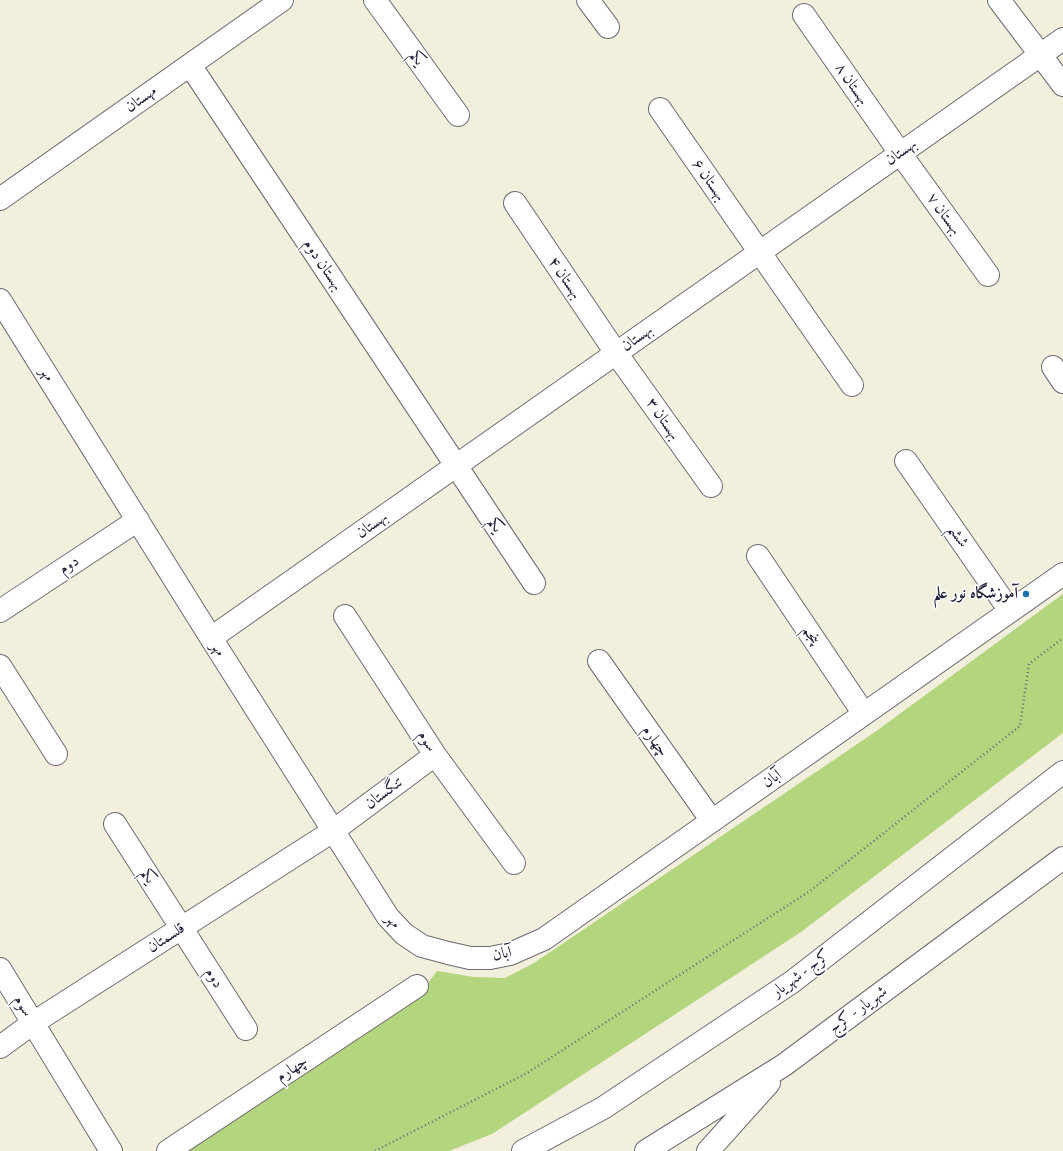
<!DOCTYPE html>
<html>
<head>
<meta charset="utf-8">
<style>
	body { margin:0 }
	canvas { display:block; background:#f2efdc }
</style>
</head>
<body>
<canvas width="1063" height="1151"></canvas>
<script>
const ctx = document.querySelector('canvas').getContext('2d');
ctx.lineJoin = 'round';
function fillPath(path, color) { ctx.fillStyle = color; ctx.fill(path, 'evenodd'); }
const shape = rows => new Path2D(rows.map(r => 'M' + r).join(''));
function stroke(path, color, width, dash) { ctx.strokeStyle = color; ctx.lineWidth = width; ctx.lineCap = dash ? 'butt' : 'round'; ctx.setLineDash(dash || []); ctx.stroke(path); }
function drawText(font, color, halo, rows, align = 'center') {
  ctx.font = font + ' "EB Garamond",Amiri,serif'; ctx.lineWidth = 3; ctx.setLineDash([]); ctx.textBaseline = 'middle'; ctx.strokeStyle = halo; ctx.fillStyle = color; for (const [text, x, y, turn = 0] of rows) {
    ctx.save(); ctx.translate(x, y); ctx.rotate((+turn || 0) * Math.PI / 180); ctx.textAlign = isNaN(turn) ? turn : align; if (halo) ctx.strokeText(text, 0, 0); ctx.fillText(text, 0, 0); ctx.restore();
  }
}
fillPath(shape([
	[1063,594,1063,733,801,932,492,1134,449,1151,179,1151,425,987,437,971,474,977,505,978,534,963,875,732]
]), '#b3d57e');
const minor = shape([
	[375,0,458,115],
	[588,0,608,27],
	[999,0,1063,85],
	[804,15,900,153,988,275],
	[190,65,534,583],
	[660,109,852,385],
	[0,199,282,0],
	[515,203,616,353,711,486],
	[0,300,211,638,388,917,404,934,422,946,448,953,470,958,490,958,510,954,544,939,1063,574],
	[1053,367,1063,382],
	[906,461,1010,611],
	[758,556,864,714],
	[0,611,138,520],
	[345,616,435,755,514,863],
	[211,638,1063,39],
	[599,661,712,821],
	[0,666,56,754],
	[115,824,246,1029],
	[0,969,111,1151],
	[0,1047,33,1023,333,831,435,755],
	[168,1151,417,986]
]);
const major = shape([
	[523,1151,603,1108,792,982,1063,772],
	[646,1151,784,1065,1063,858],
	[708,1151,769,1083]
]);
stroke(minor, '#6b6a73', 24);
stroke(major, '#6b6a73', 24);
stroke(shape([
	[375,1151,527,1073,810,891,1020,726,1029,664,1063,638]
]), '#6b6a73', 2.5, [1, 3]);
stroke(minor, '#fff', 22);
stroke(major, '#fff', 22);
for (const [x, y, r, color] of [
	[1026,594,4,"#1f6fb2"]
]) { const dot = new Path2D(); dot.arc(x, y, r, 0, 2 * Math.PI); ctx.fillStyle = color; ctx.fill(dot); stroke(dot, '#fff', 1.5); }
drawText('16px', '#22223b', '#fff', [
	["یکم",417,58,54],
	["بهستان ۸",852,84,55],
	["مهستان",141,99,-35],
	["بهستان",901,152,-35],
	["بهستان ۶",709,180,55],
	["بهستان ۷",944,214,54],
	["بهستان دوم",323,265,56],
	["بهستان ۴",565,278,56],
	["بهستان",637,338,-35],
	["مهر",47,374,58],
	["بهستان ۳",663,419,55],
	["بهستان",372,525,-35],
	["یکم",495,525,56],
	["ششم",958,536,55],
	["دوم",69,565,-33],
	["پنجم",811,635,56],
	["مهر",218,649,58],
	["سوم",427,741,57],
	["چهارم",655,741,55],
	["آبان",772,779,-35],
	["تنگستان",384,793,-37],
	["یکم",148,876,57],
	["مهر",393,921,50],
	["قلسمتان",166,938,-33],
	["آبان",502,954,-12],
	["کرج - شهریار",801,974,-36],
	["دوم",214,978,58],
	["سوم",23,1006,58],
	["شهریار - کرج",858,1010,-37],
	["چهارم",292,1069,-33]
]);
drawText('bold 16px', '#22223b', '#fff', [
	["آموزشگاه نور علم",1018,594]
], 'right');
</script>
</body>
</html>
